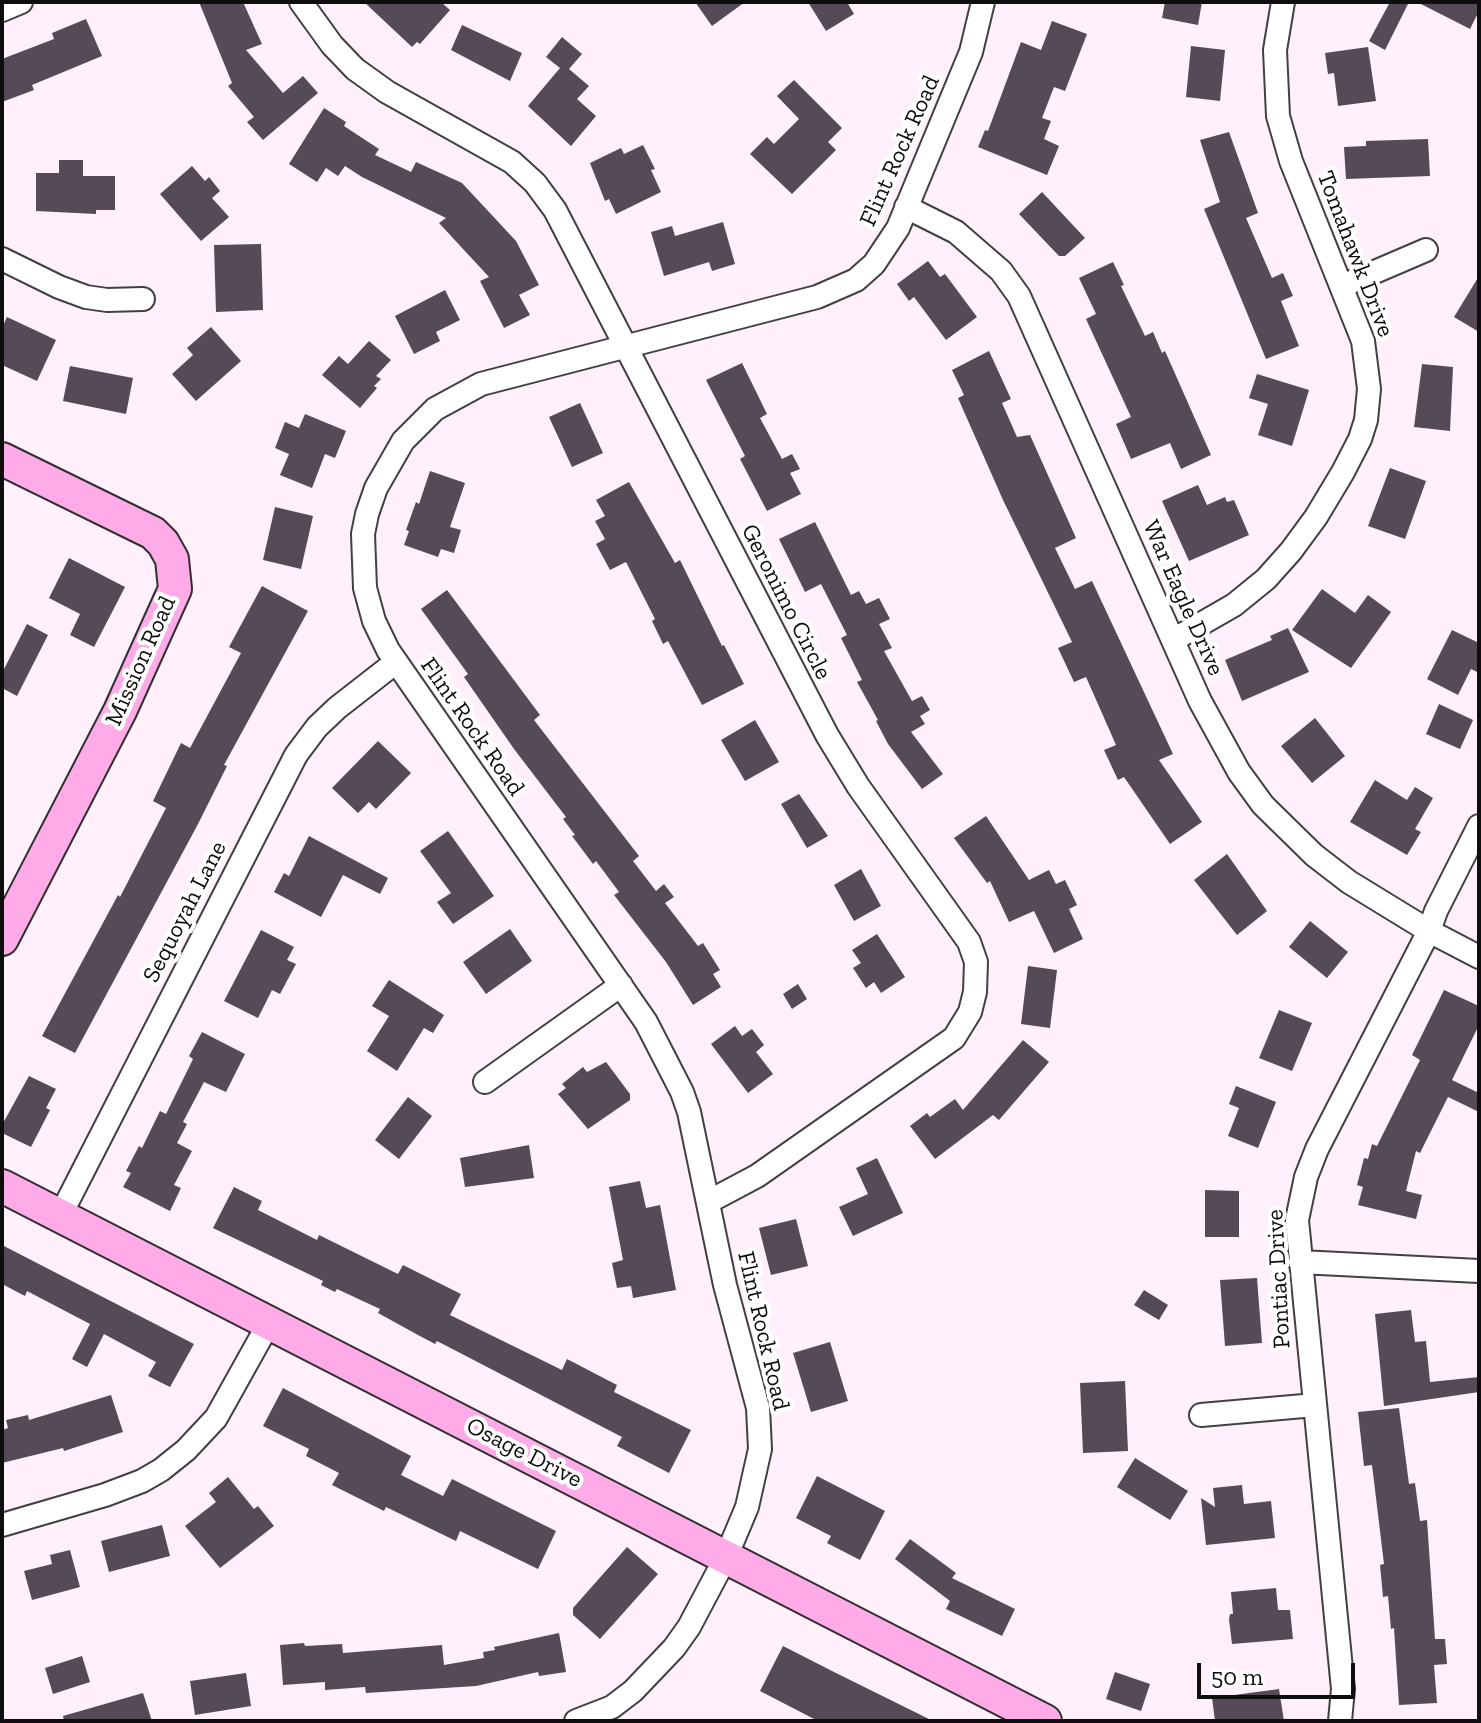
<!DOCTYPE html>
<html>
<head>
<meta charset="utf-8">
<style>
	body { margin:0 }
	#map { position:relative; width:1481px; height:1723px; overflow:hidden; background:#fff0fc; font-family:"Zilla Slab",serif }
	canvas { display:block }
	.frame { position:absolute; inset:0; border:4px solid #0e0e0e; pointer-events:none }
	.scale { position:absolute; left:1197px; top:1663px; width:158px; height:36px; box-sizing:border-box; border:4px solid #0e0e0e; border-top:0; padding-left:10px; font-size:24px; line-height:28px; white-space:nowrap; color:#0e0e0e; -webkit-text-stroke:6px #fff; paint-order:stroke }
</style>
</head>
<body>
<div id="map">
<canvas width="1481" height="1723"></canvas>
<div class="frame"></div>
<div class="scale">50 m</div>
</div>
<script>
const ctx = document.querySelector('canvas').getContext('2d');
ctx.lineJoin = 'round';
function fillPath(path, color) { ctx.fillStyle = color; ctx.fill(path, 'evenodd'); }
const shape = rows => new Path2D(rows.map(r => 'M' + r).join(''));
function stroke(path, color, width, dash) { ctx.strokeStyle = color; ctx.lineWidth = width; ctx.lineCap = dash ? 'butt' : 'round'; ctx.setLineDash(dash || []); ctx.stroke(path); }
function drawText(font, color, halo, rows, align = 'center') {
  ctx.font = font + ' "Zilla Slab",serif'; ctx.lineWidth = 8; ctx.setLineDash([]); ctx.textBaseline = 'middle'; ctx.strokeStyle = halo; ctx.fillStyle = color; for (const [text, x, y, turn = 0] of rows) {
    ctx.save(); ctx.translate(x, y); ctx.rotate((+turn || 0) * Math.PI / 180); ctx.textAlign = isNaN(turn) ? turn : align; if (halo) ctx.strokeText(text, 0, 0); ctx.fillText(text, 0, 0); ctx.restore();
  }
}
fillPath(shape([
	[199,2,243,2,262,44,246,50,283,93,303,76,318,93,263,140,247,122,254,117,228,86,232,83],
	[364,2,441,2,450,10,420,44,417,42,412,47],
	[695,2,745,2,712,26],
	[808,2,847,2,854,14,826,31],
	[1165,2,1202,2,1198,25,1162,18],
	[1390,2,1409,2,1385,50,1369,41],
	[1417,2,1479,2,1479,11,1470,29],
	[86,19,102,56,32,85,34,90,2,102,2,59,54,39,52,33],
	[1052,21,1087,34,1065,91,1054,87,1042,118,1051,121,1044,139,1059,146,1047,175,978,147,985,130,988,131,1021,42,1041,50],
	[462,25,522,53,510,81,451,50],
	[562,37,582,54,569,69,589,86,577,99,596,116,571,146,528,106,560,68,546,57],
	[1191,46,1225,50,1220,101,1186,97],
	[1368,47,1376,101,1338,106,1334,73,1328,74,1325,53],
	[794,80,842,128,828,142,836,150,792,194,750,154,767,137,774,144,799,119,777,96],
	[324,108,346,122,344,126,379,149,375,155,411,172,416,162,462,183,516,241,539,285,519,295,530,315,504,328,480,281,489,277,439,223,446,218,362,177,345,166,338,176,326,168,317,182,289,164],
	[1229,132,1258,213,1246,218,1272,278,1283,273,1293,296,1281,301,1299,346,1266,359,1204,209,1220,202,1200,140],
	[1428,139,1430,176,1346,179,1344,147,1366,146,1366,141],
	[643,145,655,169,651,170,661,192,616,214,609,199,605,201,590,163,621,148,624,154],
	[59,160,83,160,83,176,115,176,115,210,96,210,96,214,36,211,36,173,59,173],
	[192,166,205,181,209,177,220,191,212,198,229,217,201,241,160,194],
	[1042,192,1085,238,1065,256,1059,256,1019,214],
	[723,222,735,264,712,271,709,262,664,276,651,232,672,226,675,236],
	[261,244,263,310,216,312,214,245],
	[928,261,940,277,945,274,977,317,946,340,914,297,909,301,897,284],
	[1113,262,1124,285,1121,286,1145,336,1153,332,1162,353,1165,351,1211,455,1181,469,1170,443,1131,459,1116,424,1131,417,1086,319,1096,314,1079,278],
	[1479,276,1479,332,1454,317],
	[445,290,460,320,436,332,440,341,414,354,395,316],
	[7,317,56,340,37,381,2,365,2,328],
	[211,327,241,361,196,401,172,374,193,355,187,348],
	[369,341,391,360,376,376,381,379,374,386,377,388,360,408,322,375,339,356,348,364],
	[989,351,1011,399,1002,403,1017,437,1030,435,1076,538,1055,548,1075,589,1092,581,1173,754,1159,760,1202,822,1170,844,1124,777,1118,780,1104,750,1116,745,1086,677,1074,682,1058,648,1072,642,1003,500,958,398,964,395,952,370],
	[742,363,767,414,760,418,782,459,792,454,800,469,790,473,801,494,767,511,740,459,745,456,706,380],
	[1422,364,1453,367,1450,431,1414,427],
	[70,366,133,378,126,414,63,401],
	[1257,374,1309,390,1292,446,1258,435,1268,404,1249,398],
	[580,403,603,453,572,467,549,417],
	[305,414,346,431,335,458,325,454,312,488,280,475,289,454,275,448,285,422,299,428],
	[1390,468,1426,481,1405,539,1368,526],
	[430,471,465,483,450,527,461,530,454,553,441,549,438,557,404,545,409,531,406,530,416,502,419,504],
	[629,482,675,563,680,560,722,646,724,645,744,684,702,705,668,641,663,644,652,621,655,619,626,562,610,570,596,544,605,539,595,521,605,516,596,500],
	[1198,485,1207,505,1225,497,1227,502,1234,500,1249,535,1189,561,1162,501],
	[275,507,313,516,301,569,263,560],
	[815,522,851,595,859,591,866,604,879,598,890,619,879,624,892,648,884,651,912,701,922,696,930,710,920,716,925,724,911,732,943,774,922,789,888,744,876,721,878,720,857,682,862,680,841,638,847,635,821,584,805,592,779,539],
	[69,558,125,587,94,647,70,635,80,614,49,598],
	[262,586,308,611,224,765,227,766,198,824,75,1053,42,1036,118,895,120,897,166,808,153,801,181,743,190,748,241,653,229,647],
	[1322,589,1355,613,1368,595,1391,612,1351,668,1292,630],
	[447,590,540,715,534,720,639,856,633,861,656,891,664,884,674,897,665,903,698,946,703,943,720,970,713,974,721,987,693,1005,666,962,614,895,619,892,596,861,593,864,572,836,575,835,563,819,566,817,514,749,464,677,468,674,421,609],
	[27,624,48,635,17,696,2,688,2,673],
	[1288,628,1309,672,1242,701,1225,660,1272,640,1270,636],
	[1452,630,1479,643,1479,673,1471,669,1458,695,1427,679],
	[1439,704,1473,720,1460,749,1426,734],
	[1315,718,1345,756,1312,783,1281,746],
	[755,720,779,762,745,781,721,740],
	[378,741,411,773,376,809,369,802,358,813,332,788],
	[1375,780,1407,800,1415,787,1433,798,1415,829,1421,832,1407,855,1350,822],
	[799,794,828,836,807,848,781,804],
	[986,816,1029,880,1049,870,1056,884,1065,880,1077,905,1069,909,1083,939,1054,953,1034,911,1009,922,990,881,987,883,954,838],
	[448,831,494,896,453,924,437,902,451,893,420,851],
	[309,836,388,878,380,894,343,875,321,917,274,892,284,873,289,876],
	[1227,854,1267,911,1237,935,1194,880],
	[861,869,881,906,854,921,834,885],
	[1310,921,1348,952,1327,978,1289,947],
	[510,929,532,961,486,994,463,962],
	[261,930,294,947,287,960,296,964,280,994,272,990,258,1018,224,1001],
	[877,934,905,977,881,993,874,982,866,988,853,968,861,963,852,950],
	[1028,966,1057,970,1050,1028,1021,1024],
	[389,980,444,1015,433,1033,424,1028,397,1071,367,1051,389,1016,372,1006],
	[798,984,807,999,792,1009,783,994],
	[1444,990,1479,1006,1479,1025,1452,1080,1479,1093,1479,1112,1448,1097,1420,1153,1416,1151,1406,1191,1422,1195,1416,1219,1358,1205,1363,1187,1357,1185,1364,1158,1368,1159,1372,1144,1377,1146,1420,1060,1412,1055],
	[1279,1010,1312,1023,1292,1071,1259,1058],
	[735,1026,742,1036,752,1029,764,1045,756,1052,773,1074,748,1093,711,1044],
	[202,1032,245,1054,226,1092,204,1082,183,1122,187,1124,177,1143,192,1151,174,1185,181,1188,170,1211,123,1187,131,1173,126,1171,139,1146,142,1148,160,1111,166,1114,193,1059,189,1056],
	[1023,1040,1049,1062,999,1120,993,1115,935,1159,910,1126,927,1113,930,1117,955,1099,963,1110],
	[606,1062,630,1094,630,1100,588,1129,558,1094,566,1088,562,1084,583,1067,587,1072],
	[29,1076,56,1089,46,1108,50,1110,31,1147,2,1133,2,1125],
	[1236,1086,1276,1102,1258,1148,1228,1136,1239,1108,1229,1104],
	[408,1097,432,1116,399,1159,375,1140],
	[529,1145,534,1178,465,1187,460,1158],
	[877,1158,903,1213,853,1236,839,1207,868,1194,856,1168],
	[640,1181,646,1208,660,1205,676,1290,633,1298,631,1286,617,1288,612,1263,623,1260,609,1187],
	[234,1187,262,1201,258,1210,317,1240,319,1235,398,1274,403,1265,461,1294,450,1315,562,1370,567,1359,617,1385,614,1392,691,1430,669,1473,617,1446,622,1437,437,1341,435,1344,418,1335,378,1313,380,1309,337,1289,335,1292,321,1285,323,1281,213,1228],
	[1205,1190,1239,1191,1239,1237,1205,1237],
	[796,1219,808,1266,771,1275,759,1228],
	[2,1245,194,1344,170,1387,148,1376,156,1362,104,1334,87,1367,72,1359,90,1324,27,1291,25,1296,2,1284],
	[1257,1278,1262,1343,1225,1346,1220,1280],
	[1144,1290,1168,1305,1159,1320,1134,1305],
	[1411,1310,1415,1342,1426,1341,1430,1382,1479,1377,1479,1392,1384,1406,1375,1314],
	[830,1342,848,1401,811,1412,793,1353],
	[1125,1381,1128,1451,1083,1453,1080,1383],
	[283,1388,411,1456,401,1475,443,1496,452,1479,556,1531,538,1569,460,1531,456,1541,386,1507,384,1511,332,1485,339,1473,306,1456,309,1449,263,1426],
	[111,1395,123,1432,64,1451,63,1448,2,1463,2,1430,8,1428,6,1420,28,1415,29,1420],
	[1399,1408,1409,1484,1415,1483,1420,1521,1427,1520,1435,1639,1445,1639,1447,1664,1434,1665,1437,1703,1399,1705,1394,1628,1391,1629,1388,1596,1383,1597,1380,1565,1384,1564,1372,1465,1364,1466,1358,1412],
	[1135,1458,1188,1491,1170,1520,1117,1487],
	[817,1476,885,1511,860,1560,827,1543,831,1536,796,1518],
	[228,1477,254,1509,258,1506,274,1526,220,1568,185,1526,216,1502,209,1493],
	[1242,1485,1244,1504,1271,1501,1275,1538,1206,1545,1201,1498,1215,1507,1213,1488],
	[162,1525,170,1556,109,1572,101,1541],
	[910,1539,956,1573,952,1578,1015,1609,1002,1636,946,1609,950,1601,895,1559],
	[627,1547,658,1574,600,1639,573,1615,573,1608],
	[70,1550,80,1587,32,1600,24,1571,52,1564,50,1555],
	[1276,1588,1278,1610,1290,1610,1293,1639,1232,1644,1229,1619,1230,1614,1233,1614,1231,1592],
	[559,1633,566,1672,539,1676,538,1672,476,1686,366,1693,365,1687,325,1690,325,1682,283,1685,280,1645,304,1643,305,1646,342,1644,343,1653,442,1645,444,1665,484,1658,483,1652,495,1650,494,1647],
	[783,1646,836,1673,933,1721,818,1721,760,1691],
	[82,1656,90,1682,53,1694,45,1668],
	[1115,1672,1150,1684,1141,1711,1106,1699],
	[246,1673,251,1706,195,1715,190,1681],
	[1279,1689,1284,1721,1215,1721,1212,1698],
	[143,1693,152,1721,64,1721,63,1716]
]), '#544b57');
const street = shape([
	[301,2,332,45,355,69,387,92,512,162,535,183,555,210,827,735,858,786,969,942,976,962,975,992,970,1012,954,1038,757,1176,708,1202],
	[2,10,21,2],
	[906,207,956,232,1001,271,1019,296,1200,701,1239,772,1263,805,1314,855,1349,882,1429,931,1479,957],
	[2,259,59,287,86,297,107,300,143,299],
	[1342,286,1426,250],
	[1173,640,1234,605,1266,579,1291,551,1316,517,1343,472,1360,439,1366,420,1369,389,1363,341,1291,161,1278,116,1275,50,1283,2],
	[485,1082,621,985],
	[60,1216,296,755,317,727,337,708,396,662],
	[1300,1262,1479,1271],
	[1201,1415,1315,1405],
	[2,1525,105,1495,142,1481,161,1470,186,1450,216,1418,269,1323],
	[576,1721,612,1707,633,1691,674,1648,689,1627,726,1557,747,1507,760,1449,758,1408,725,1285,689,1112,682,1092,646,1022,388,650,374,621,365,588,363,534,367,514,376,488,403,441,435,409,481,384,817,297,856,280,874,264,898,228,971,52,983,2],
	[1340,1721,1343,1689,1297,1220,1306,1177,1317,1149,1429,931,1436,911,1479,826]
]);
const secondary = shape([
	[2,459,153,533,163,543,172,559,175,589,120,711,2,939],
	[2,1186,1045,1721]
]);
stroke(street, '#414141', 26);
stroke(secondary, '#303030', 36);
stroke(street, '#fff', 22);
stroke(secondary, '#ffabe8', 32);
drawText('24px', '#0e0e0e', '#fff', [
	["Flint Rock Road",900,151,-66],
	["Tomahawk Drive",1355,254,69],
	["War Eagle Drive",1183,598,66],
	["Geronimo Circle",786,602,63],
	["Mission Road",141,661,-66],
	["Flint Rock Road",472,727,55],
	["Sequoyah Lane",185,912,-63],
	["Pontiac Drive",1279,1279,-93],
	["Flint Rock Road",763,1331,77],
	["Osage Drive",524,1453,27]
]);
</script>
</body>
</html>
